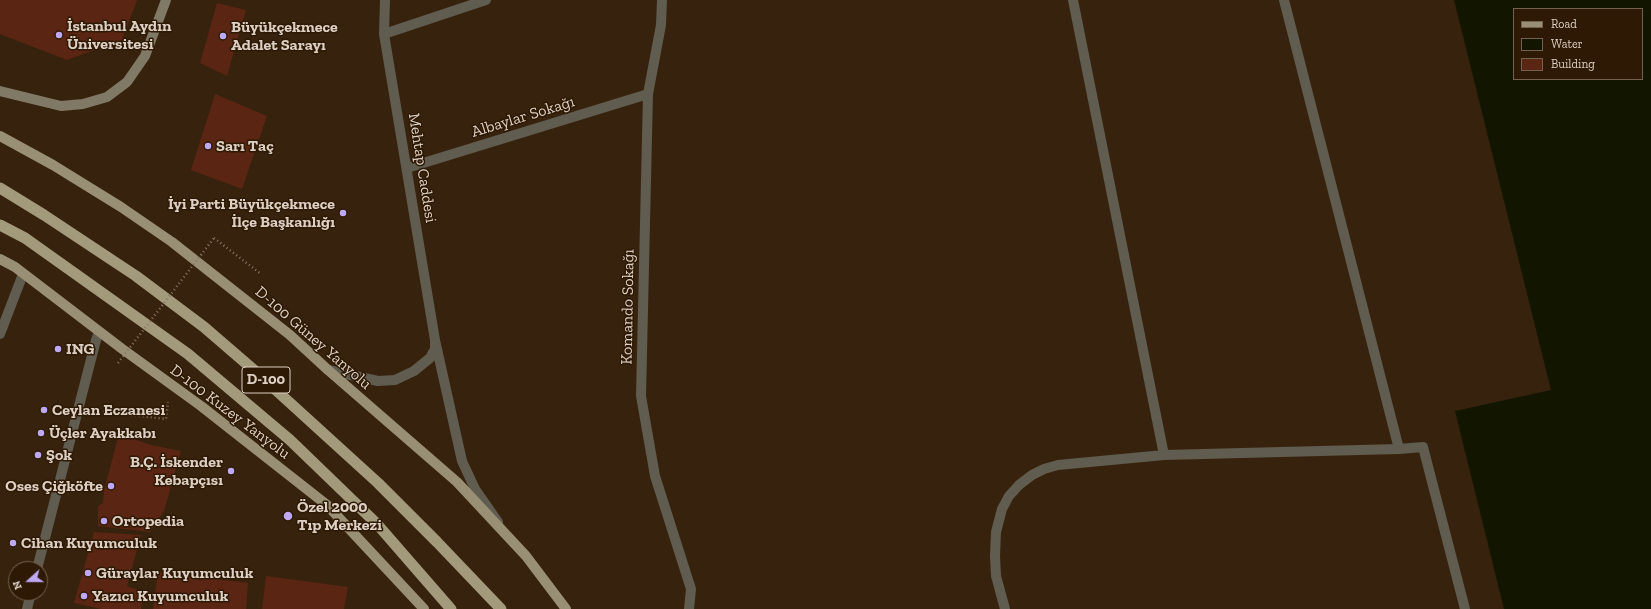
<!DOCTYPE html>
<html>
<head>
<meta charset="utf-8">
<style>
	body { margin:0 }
	#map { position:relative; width:1651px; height:609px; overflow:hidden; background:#37230d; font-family:"Zilla Slab",serif }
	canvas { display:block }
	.legend { position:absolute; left:1513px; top:8px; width:130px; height:72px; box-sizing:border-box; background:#2d1904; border:1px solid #736250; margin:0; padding:5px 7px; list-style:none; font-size:12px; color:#ddcfc3 }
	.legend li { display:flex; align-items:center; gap:8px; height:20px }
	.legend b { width:20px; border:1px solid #736250 }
	.north { position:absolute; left:8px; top:561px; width:40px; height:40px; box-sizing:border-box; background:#2d1904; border:1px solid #736250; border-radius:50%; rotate:249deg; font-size:11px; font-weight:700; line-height:16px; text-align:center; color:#ddcfc3 }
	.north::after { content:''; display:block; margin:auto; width:14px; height:18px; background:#bfa9f4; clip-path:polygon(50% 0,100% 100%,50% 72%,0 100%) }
</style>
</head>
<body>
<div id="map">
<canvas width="1651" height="609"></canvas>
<ul class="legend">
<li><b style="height:5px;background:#988f75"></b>Road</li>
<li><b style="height:11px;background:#121600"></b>Water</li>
<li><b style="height:11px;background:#5a2512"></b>Building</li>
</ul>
<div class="north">N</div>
</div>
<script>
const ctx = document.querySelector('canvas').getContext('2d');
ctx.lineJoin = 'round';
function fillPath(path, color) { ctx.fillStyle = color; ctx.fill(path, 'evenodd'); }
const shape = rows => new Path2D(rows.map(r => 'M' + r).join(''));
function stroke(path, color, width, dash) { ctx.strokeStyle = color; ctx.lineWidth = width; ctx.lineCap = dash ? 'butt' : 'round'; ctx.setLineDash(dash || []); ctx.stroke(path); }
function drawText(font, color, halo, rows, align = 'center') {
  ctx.font = font + ' "Zilla Slab",serif'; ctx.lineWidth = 3; ctx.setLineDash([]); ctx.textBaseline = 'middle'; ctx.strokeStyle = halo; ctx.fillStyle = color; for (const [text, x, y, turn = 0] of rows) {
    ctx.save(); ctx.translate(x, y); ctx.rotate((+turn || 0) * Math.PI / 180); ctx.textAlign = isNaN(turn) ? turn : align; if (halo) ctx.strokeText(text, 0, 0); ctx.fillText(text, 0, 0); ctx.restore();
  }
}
fillPath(shape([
	[1454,0,1651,0,1651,609,1504,609,1455,411,1551,390],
	[1514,9,1642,9,1642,79,1514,79]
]), '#121600');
fillPath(shape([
	[0,0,137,0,122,40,67,60,0,34],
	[217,3,246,10,227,76,200,63],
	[215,94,267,116,242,189,191,170],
	[119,434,151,445,181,451,164,511,150,532,98,526,98,506,103,503,104,490],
	[94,532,141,535,127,586,144,592,141,609,101,609,74,603],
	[158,572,248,583,246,609,153,609],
	[266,576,348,587,344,609,262,609]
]), '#5a2512');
stroke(shape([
	[214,238,261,274],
	[95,411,166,419,168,402]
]), '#877665', 2.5, [1, 3]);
stroke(shape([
	[37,569,96,340,99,332],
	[27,609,31,593]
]), '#605c4f', 10);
stroke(shape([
	[662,0,661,25,648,94,641,396,655,476,691,589,689,609],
	[1284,0,1399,449,1423,447,1465,609],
	[384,34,486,0],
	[407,168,648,94],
	[0,334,23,274],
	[1164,455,1399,449],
	[1005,609,996,576,995,556,996,532,1002,509,1009,496,1019,485,1032,475,1044,469,1058,465,1164,455,1073,0]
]), '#605c4f', 10);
stroke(shape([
	[385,0,384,34,435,340],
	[328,370,378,381,395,380,414,371,430,358,435,349,435,340,462,461,475,489,498,522]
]), '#605c4f', 10);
stroke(shape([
	[0,91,61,106,83,104,107,97,127,82,145,56,166,0]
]), '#807965', 10);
stroke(shape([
	[0,136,53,165,121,207,172,242,290,335,328,370,457,482,526,556,566,609],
	[0,259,15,267,121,348,201,406,327,505,424,609]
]), '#988f75', 10);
stroke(shape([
	[0,188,44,215,136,276,204,327,255,371,378,483,437,542,501,609],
	[0,225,25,238,188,354,290,440,377,524,451,609]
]), '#a39a7c', 11);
stroke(shape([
	[118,363,214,238]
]), '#877665', 2.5, [1, 3]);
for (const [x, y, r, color] of [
	[59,35,4,"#bfa9f4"],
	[223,36,4,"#bfa9f4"],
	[208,146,4,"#bfa9f4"],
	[343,213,4,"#bfa9f4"],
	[58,349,4,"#bfa9f4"],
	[44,410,4,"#bfa9f4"],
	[41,433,4,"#bfa9f4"],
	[38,455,4,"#bfa9f4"],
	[231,471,4,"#bfa9f4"],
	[111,486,4,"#bfa9f4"],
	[288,516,5,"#bfa9f4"],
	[104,521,4,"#bfa9f4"],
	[13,543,4,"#bfa9f4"],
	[88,573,4,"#bfa9f4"],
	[84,596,4,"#bfa9f4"]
]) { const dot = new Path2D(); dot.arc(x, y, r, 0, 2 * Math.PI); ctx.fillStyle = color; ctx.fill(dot); stroke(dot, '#2d1904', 1.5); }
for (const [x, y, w] of [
	[266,380,48]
]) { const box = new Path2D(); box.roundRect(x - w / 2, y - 13, w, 26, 3); ctx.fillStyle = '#2d1904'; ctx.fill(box); stroke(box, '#ddcfc3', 1); }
drawText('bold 15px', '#ddcfc3', null, [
	["D-100",266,380]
]);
drawText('bold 16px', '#ddcfc3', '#2d1904', [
	["İstanbul Aydın",67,26],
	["Üniversitesi",67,44],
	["Büyükçekmece",231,27],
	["Adalet Sarayı",231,45],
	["Sarı Taç",216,146],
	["İyi Parti Büyükçekmece",335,204,"right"],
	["İlçe Başkanlığı",335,222,"right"],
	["ING",66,349],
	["Ceylan Eczanesi",52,410],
	["Üçler Ayakkabı",49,433],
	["Şok",46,455],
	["B.Ç. İskender",223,462,"right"],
	["Kebapçısı",223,480,"right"],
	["Oses Çiğköfte",103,486,"right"],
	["Özel 2000",297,507],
	["Tıp Merkezi",297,525],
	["Ortopedia",112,521],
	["Cihan Kuyumculuk",21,543],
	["Güraylar Kuyumculuk",96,573],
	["Yazıcı Kuyumculuk",92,596]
], 'left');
drawText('16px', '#ddcfc3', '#2d1904', [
	["Albaylar Sokağı",523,117,-17],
	["Mehtap Caddesi",422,168,81],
	["Komando Sokağı",628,307,-89],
	["D-100 Güney Yanyolu",313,338,41],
	["D-100 Kuzey Yanyolu",230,412,37]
]);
</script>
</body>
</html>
